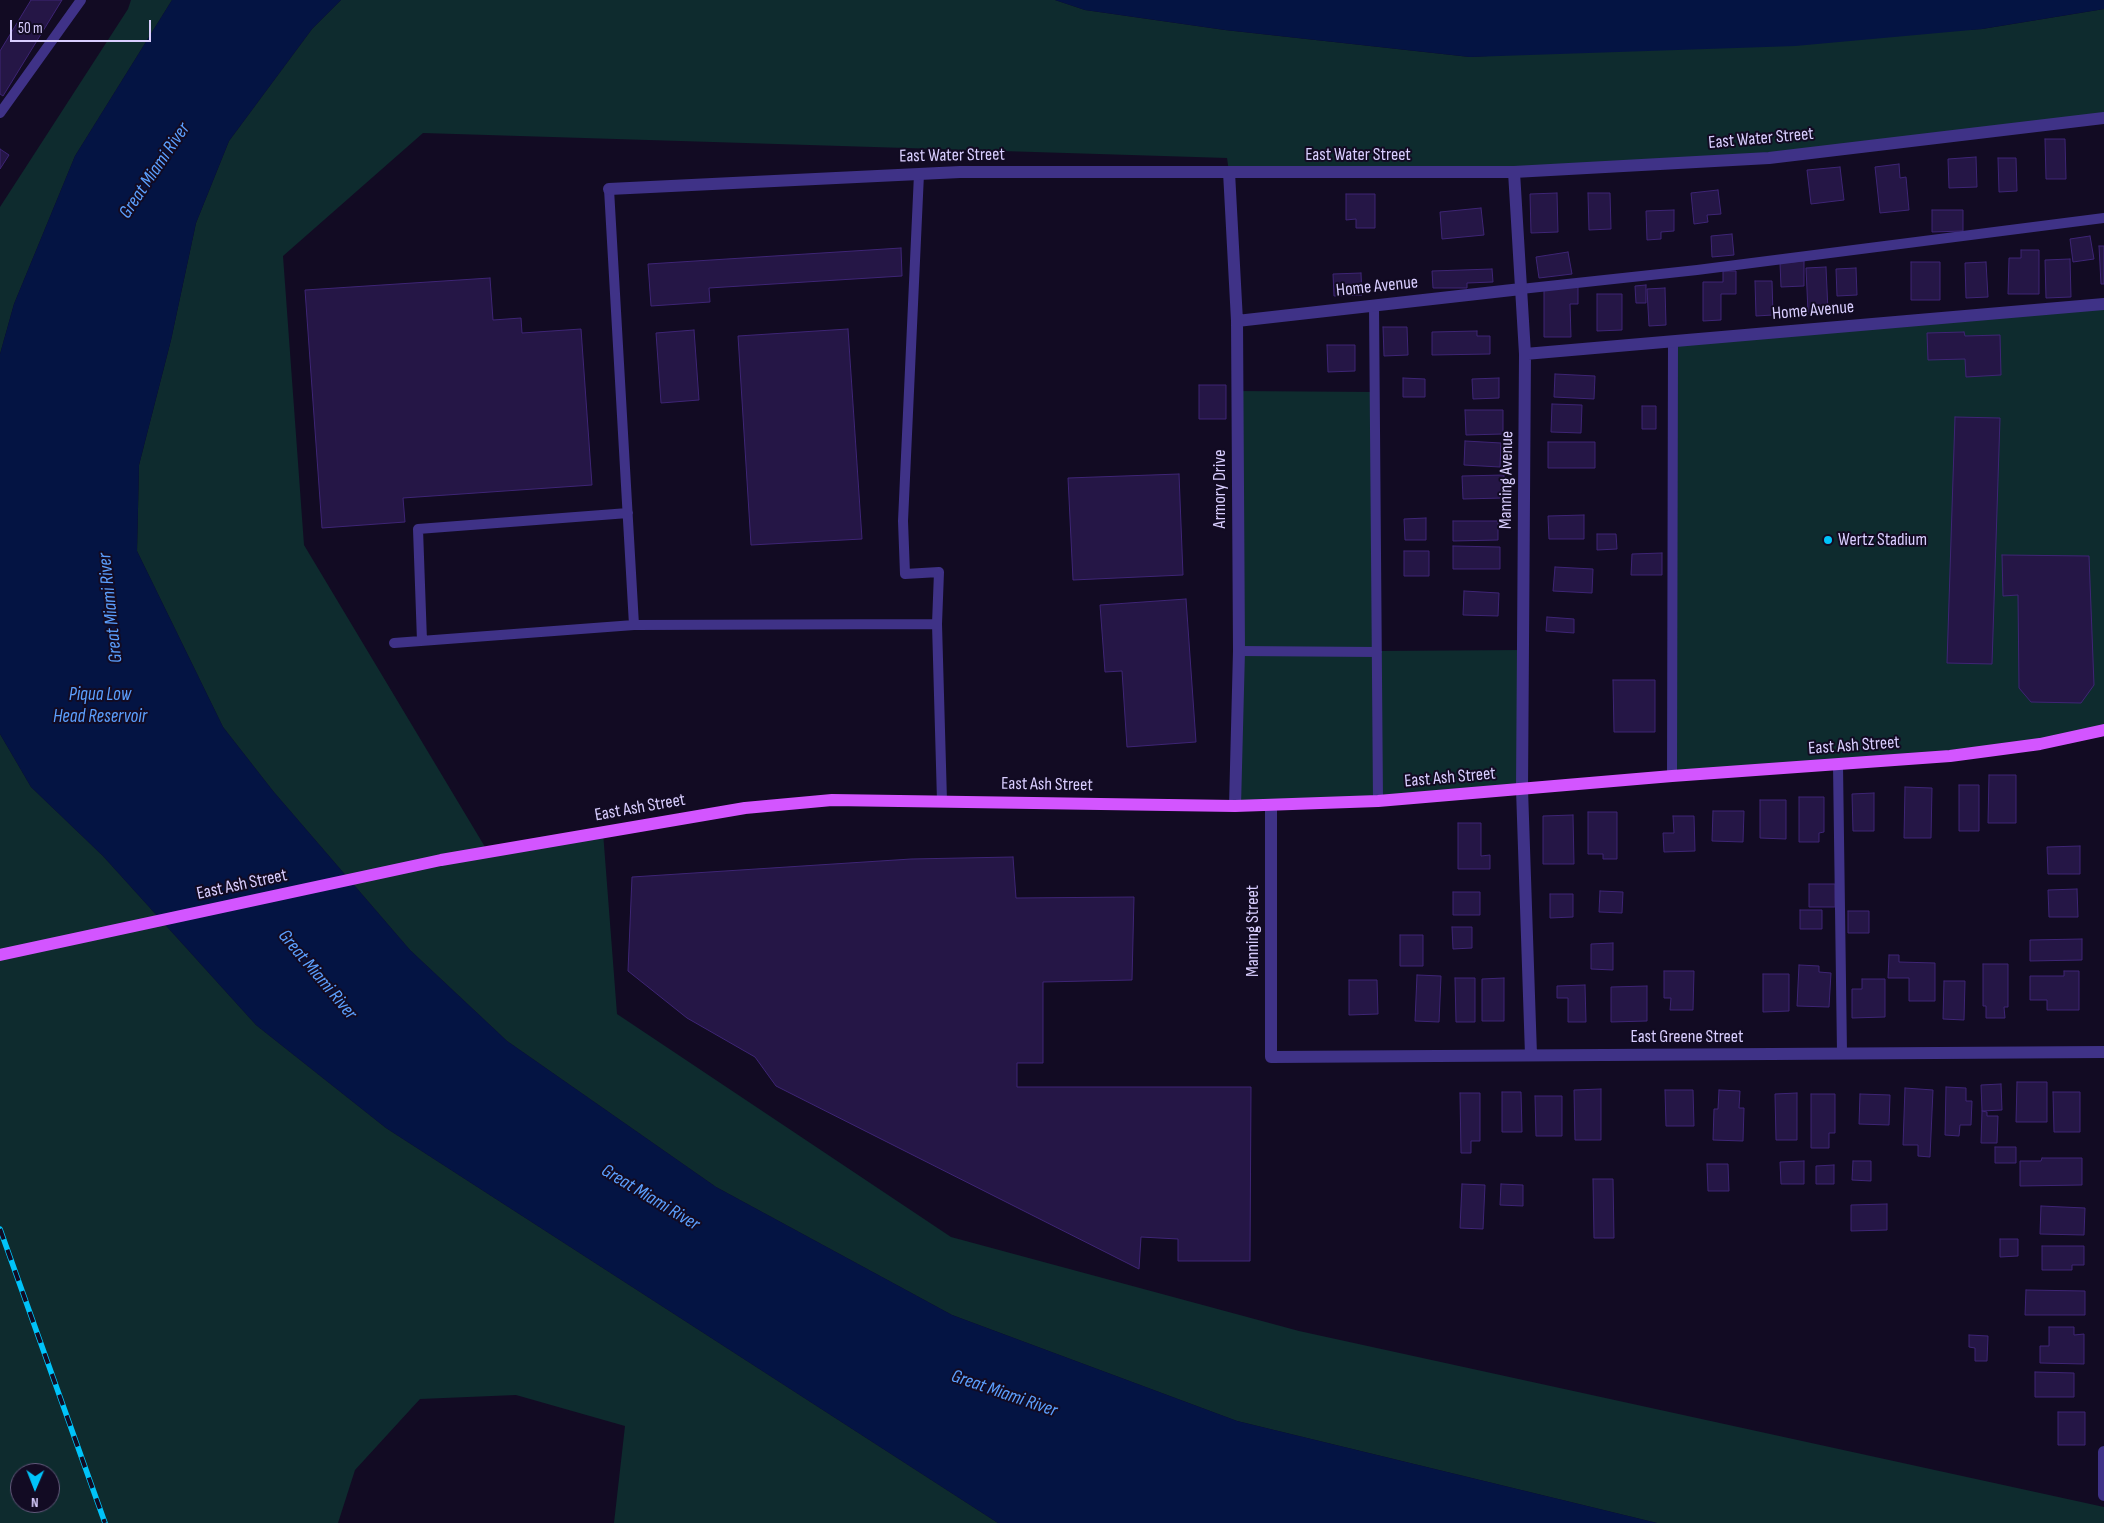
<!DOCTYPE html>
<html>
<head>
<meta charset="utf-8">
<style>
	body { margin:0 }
	#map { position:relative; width:2104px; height:1523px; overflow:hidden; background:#120b23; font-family:"Sofia Sans Condensed",sans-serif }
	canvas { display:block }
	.north { position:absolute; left:10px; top:1463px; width:50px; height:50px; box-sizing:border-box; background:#120b23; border:1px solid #62597b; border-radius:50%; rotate:181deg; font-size:14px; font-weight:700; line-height:20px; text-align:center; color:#d9ceff }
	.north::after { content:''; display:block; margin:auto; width:18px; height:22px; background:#00c3f9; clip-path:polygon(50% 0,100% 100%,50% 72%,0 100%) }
	.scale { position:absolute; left:10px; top:20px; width:141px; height:22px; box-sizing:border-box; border:2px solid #d9ceff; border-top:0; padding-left:6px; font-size:15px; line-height:18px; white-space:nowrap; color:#d9ceff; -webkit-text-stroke:4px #120b23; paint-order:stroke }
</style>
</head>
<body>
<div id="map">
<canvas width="2104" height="1523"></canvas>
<div class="north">N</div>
<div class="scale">50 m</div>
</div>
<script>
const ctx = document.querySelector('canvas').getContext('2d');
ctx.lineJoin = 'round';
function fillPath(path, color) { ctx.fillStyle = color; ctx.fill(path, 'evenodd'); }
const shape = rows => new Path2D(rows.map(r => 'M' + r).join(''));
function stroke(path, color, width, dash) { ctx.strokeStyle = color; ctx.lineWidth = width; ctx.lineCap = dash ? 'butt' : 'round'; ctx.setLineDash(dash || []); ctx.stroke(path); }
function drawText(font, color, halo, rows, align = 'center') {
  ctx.font = font + ' "Sofia Sans Condensed",sans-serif'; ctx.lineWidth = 4; ctx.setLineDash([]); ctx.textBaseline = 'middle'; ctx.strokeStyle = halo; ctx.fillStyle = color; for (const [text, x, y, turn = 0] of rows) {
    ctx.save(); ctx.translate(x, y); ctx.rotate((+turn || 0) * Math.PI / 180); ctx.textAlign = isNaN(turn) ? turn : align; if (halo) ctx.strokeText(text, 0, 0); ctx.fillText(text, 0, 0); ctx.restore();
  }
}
fillPath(shape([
	[131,0,172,0,75,156,14,304,0,354,0,207,128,9],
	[341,0,1055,0,1085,10,1225,30,1470,57,1982,29,2104,9,2104,118,1769,158,1514,172,1229,172,1227,158,423,133,283,256,304,545,488,852,603,832,617,1014,951,1237,1299,1331,2104,1507,2104,1523,1657,1523,1237,1421,952,1315,716,1187,507,1041,410,950,273,791,223,727,137,551,139,465,171,340,196,223,229,141,312,29],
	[2104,304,2104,730,2040,744,1672,776,1673,341],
	[1237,391,1375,392,1377,651,1522,650,1522,789,1235,806],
	[0,734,31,787,103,856,256,1025,386,1128,998,1523,614,1523,625,1426,516,1395,420,1399,355,1470,338,1523,0,1523],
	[20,1473,50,1473,50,1503,20,1503]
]), '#0e2b2e');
fillPath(shape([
	[172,0,341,0,312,29,229,141,196,223,171,340,139,465,137,551,223,727,273,791,410,950,507,1041,716,1187,952,1315,1237,1421,1657,1523,998,1523,386,1128,256,1025,103,856,31,787,0,734,0,354,14,304,75,156],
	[1055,0,2104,0,2104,9,1982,29,1795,46,1470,57,1225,30,1085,10]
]), '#041443');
const building = shape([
	[31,0,62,0,3,96,0,94,0,51,31,0],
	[2045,139,2065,139,2066,179,2046,179,2045,139],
	[0,149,9,155,0,169,0,149],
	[1976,157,1977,187,1949,188,1948,159,1976,157],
	[1998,158,2016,158,2017,191,1999,192,1998,158],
	[1899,164,1900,178,1906,177,1909,210,1880,213,1875,167,1899,164],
	[1840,167,1844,200,1811,204,1807,170,1840,167],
	[1718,190,1721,214,1707,215,1708,222,1694,224,1691,193,1718,190],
	[1557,193,1558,232,1531,233,1530,194,1557,193],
	[1588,193,1610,193,1611,229,1589,230,1588,193],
	[1346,194,1375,194,1375,228,1356,228,1356,219,1346,220,1346,194],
	[1481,208,1484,235,1442,239,1440,212,1481,208],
	[1674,210,1674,231,1661,232,1661,239,1647,240,1646,211,1674,210],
	[1932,210,1963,210,1963,231,1932,232,1932,210],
	[1732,234,1734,255,1712,257,1711,236,1732,234],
	[2090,236,2094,259,2073,262,2070,239,2090,236],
	[2099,246,2104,246,2104,284,2101,284,2099,246],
	[901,248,902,276,709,288,710,302,651,306,648,264,901,248],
	[2021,250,2039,250,2039,294,2008,294,2009,258,2021,258,2021,250],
	[1568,252,1572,274,1539,278,1536,257,1568,252],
	[2070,259,2071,297,2046,298,2045,260,2070,259],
	[1804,261,1804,286,1781,287,1780,263,1804,261],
	[1911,262,1940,262,1940,300,1911,300,1911,262],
	[1986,262,1988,297,1966,298,1965,263,1986,262],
	[1826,267,1828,311,1808,312,1806,268,1826,267],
	[1856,268,1857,295,1837,296,1836,269,1856,268],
	[1492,269,1493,282,1467,283,1467,288,1433,288,1432,271,1492,269],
	[1723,271,1736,271,1736,294,1721,294,1721,320,1703,321,1703,282,1723,282,1723,271],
	[1361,273,1362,295,1334,296,1333,274,1361,273],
	[490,278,493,320,521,318,522,333,581,329,592,485,403,498,405,522,322,528,305,290,490,278],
	[1755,281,1772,281,1773,315,1756,316,1755,281],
	[1544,285,1578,285,1578,304,1570,304,1571,337,1544,337,1544,285],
	[1646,285,1646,303,1636,303,1635,286,1646,285],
	[1665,288,1666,325,1649,326,1647,289,1665,288],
	[1597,294,1622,294,1622,330,1597,331,1597,294],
	[1383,327,1407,327,1408,355,1384,356,1383,327],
	[848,329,862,539,751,545,738,336,848,329],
	[694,330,699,400,661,403,656,333,694,330],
	[1477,331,1477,336,1490,336,1490,354,1432,355,1432,332,1477,331],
	[1964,332,1965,336,2000,335,2001,375,1966,377,1965,359,1928,360,1927,333,1964,332],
	[1327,345,1355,345,1355,371,1328,372,1327,345],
	[1555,374,1595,376,1594,399,1554,397,1555,374],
	[1403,378,1425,379,1425,397,1403,397,1403,378],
	[1499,378,1499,398,1473,399,1472,379,1499,378],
	[1199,385,1226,385,1226,419,1199,419,1199,385],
	[1552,404,1582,405,1581,433,1551,432,1552,404],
	[1642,406,1656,406,1656,429,1642,429,1642,406],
	[1465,410,1503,410,1503,434,1466,435,1465,410],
	[1955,417,2000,418,1992,664,1947,663,1955,417],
	[1465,441,1501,443,1500,467,1464,465,1465,441],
	[1548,442,1595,442,1595,468,1548,468,1548,442],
	[1179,474,1183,575,1073,580,1068,478,1179,474],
	[1504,475,1504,498,1463,499,1462,476,1504,475],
	[1584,515,1584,539,1549,539,1548,516,1584,515],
	[1426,518,1426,540,1405,540,1404,519,1426,518],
	[1453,521,1498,521,1498,540,1453,541,1453,521],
	[1597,534,1616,534,1617,549,1597,550,1597,534],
	[1453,546,1500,547,1500,569,1453,569,1453,546],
	[1404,551,1429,551,1429,576,1404,576,1404,551],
	[1662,553,1662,575,1631,575,1632,554,1662,553],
	[2002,555,2089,556,2094,685,2081,703,2031,702,2019,688,2018,595,2003,596,2002,555],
	[1555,567,1593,569,1592,593,1553,591,1555,567],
	[1464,591,1499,593,1498,616,1463,615,1464,591],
	[1186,599,1196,742,1127,747,1122,671,1105,672,1100,605,1186,599],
	[1547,617,1574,619,1574,633,1546,631,1547,617],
	[1613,680,1655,680,1655,732,1614,732,1613,680],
	[1989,775,2016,775,2016,823,1988,823,1989,775],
	[1959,785,1979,785,1979,831,1959,831,1959,785],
	[1905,787,1932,788,1931,838,1904,838,1905,787],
	[1874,793,1874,831,1853,831,1852,794,1874,793],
	[1799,797,1824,797,1824,832,1819,833,1819,842,1799,842,1799,797],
	[1760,800,1786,800,1786,839,1760,838,1760,800],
	[1713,811,1744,811,1743,842,1712,841,1713,811],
	[1588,812,1617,812,1617,859,1603,859,1603,854,1588,854,1588,812],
	[1573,815,1574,864,1543,864,1543,816,1573,815],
	[1673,816,1694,816,1695,851,1664,852,1663,833,1674,833,1673,816],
	[1458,823,1481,823,1481,856,1490,855,1490,869,1458,869,1458,823],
	[2080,846,2080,874,2048,874,2047,847,2080,846],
	[1013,857,1016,898,1134,897,1132,980,1043,982,1043,1063,1017,1063,1017,1087,1251,1087,1250,1261,1178,1261,1178,1239,1141,1237,1139,1269,776,1086,755,1057,687,1018,628,971,632,877,911,859,1013,857],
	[1809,884,1835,884,1835,907,1809,907,1809,884],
	[2077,889,2078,917,2049,917,2048,890,2077,889],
	[1600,891,1623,892,1622,913,1599,912,1600,891],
	[1453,892,1480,892,1480,915,1453,915,1453,892],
	[1550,894,1573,894,1573,917,1550,918,1550,894],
	[1800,910,1822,910,1822,929,1800,929,1800,910],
	[1848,911,1869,911,1869,933,1848,933,1848,911],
	[1452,927,1472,927,1472,948,1453,949,1452,927],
	[1400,935,1423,935,1423,966,1400,966,1400,935],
	[2082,939,2082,960,2030,961,2030,940,2082,939],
	[1613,943,1613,970,1591,969,1591,944,1613,943],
	[1889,955,1899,955,1899,962,1935,963,1935,1001,1909,1001,1909,978,1888,978,1889,955],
	[1983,964,2008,964,2008,1007,2004,1007,2005,1018,1986,1018,1986,1006,1983,1006,1983,964],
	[1799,965,1819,966,1819,972,1831,973,1829,1007,1797,1006,1799,965],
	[1664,971,1694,971,1693,1010,1670,1010,1671,998,1664,998,1664,971],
	[2064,971,2079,971,2079,1010,2047,1010,2047,1000,2030,1000,2030,976,2064,976,2064,971],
	[1763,974,1789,974,1789,1011,1763,1012,1763,974],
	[1417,975,1441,976,1439,1022,1415,1021,1417,975],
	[1455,978,1475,978,1475,1022,1456,1022,1455,978],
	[1504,978,1504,1021,1482,1021,1482,979,1504,978],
	[1862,979,1885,979,1885,1017,1852,1018,1852,989,1862,989,1862,979],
	[1349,980,1377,980,1378,1014,1349,1015,1349,980],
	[1944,981,1965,981,1964,1020,1943,1019,1944,981],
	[1585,985,1586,1022,1568,1022,1568,998,1557,998,1557,986,1585,985],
	[1647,986,1647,1021,1611,1022,1611,987,1647,986],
	[2017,1082,2047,1082,2047,1122,2016,1122,2017,1082],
	[2001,1084,2002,1110,1982,1111,1981,1085,2001,1084],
	[1946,1087,1966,1088,1966,1101,1972,1101,1971,1125,1960,1125,1959,1136,1945,1135,1946,1087],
	[1905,1088,1933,1090,1930,1157,1918,1156,1918,1145,1903,1145,1905,1088],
	[1601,1089,1601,1140,1575,1140,1574,1090,1601,1089],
	[1665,1090,1693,1090,1694,1126,1666,1126,1665,1090],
	[1719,1090,1740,1091,1739,1108,1744,1108,1743,1141,1713,1140,1714,1109,1718,1109,1719,1090],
	[1502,1092,1521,1092,1522,1132,1502,1132,1502,1092],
	[2053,1092,2080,1092,2080,1132,2054,1132,2053,1092],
	[1460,1093,1480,1093,1480,1141,1471,1141,1471,1153,1461,1153,1460,1093],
	[1797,1093,1797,1140,1776,1140,1775,1094,1797,1093],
	[1811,1094,1835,1094,1835,1133,1829,1133,1829,1148,1811,1148,1811,1094],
	[1860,1094,1890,1095,1889,1125,1859,1124,1860,1094],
	[1535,1096,1562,1096,1562,1136,1536,1136,1535,1096],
	[1982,1111,1987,1112,1987,1116,1998,1116,1997,1143,1981,1143,1982,1111],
	[1995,1147,2016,1147,2016,1163,1995,1163,1995,1147],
	[2042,1158,2082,1158,2082,1185,2020,1186,2020,1161,2041,1161,2042,1158],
	[1804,1161,1804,1184,1781,1184,1780,1162,1804,1161],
	[1853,1161,1871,1161,1871,1181,1852,1180,1853,1161],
	[1707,1164,1728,1164,1729,1191,1708,1191,1707,1164],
	[1834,1165,1834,1184,1816,1184,1816,1166,1834,1165],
	[1593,1179,1613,1179,1614,1238,1594,1238,1593,1179],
	[1462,1184,1485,1185,1483,1229,1460,1228,1462,1184],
	[1501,1184,1523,1185,1523,1206,1500,1205,1501,1184],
	[1887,1204,1887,1230,1851,1231,1851,1205,1887,1204],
	[2041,1206,2085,1208,2084,1235,2040,1234,2041,1206],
	[2000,1239,2018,1239,2018,1256,2000,1257,2000,1239],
	[2042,1246,2084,1246,2084,1265,2072,1265,2072,1270,2042,1270,2042,1246],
	[2026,1290,2085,1291,2085,1315,2025,1315,2026,1290],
	[2049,1327,2074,1327,2074,1335,2084,1334,2084,1364,2040,1363,2040,1346,2049,1346,2049,1327],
	[1969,1335,1988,1336,1987,1361,1975,1361,1975,1348,1969,1347,1969,1335],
	[2035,1372,2074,1373,2074,1397,2035,1397,2035,1372],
	[2058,1412,2085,1412,2085,1445,2058,1445,2058,1412]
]);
fillPath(building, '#251646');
stroke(building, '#3e2575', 1);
stroke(shape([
	[0,113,81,0],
	[919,174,903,521,905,574,939,572,937,624,942,801],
	[609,189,634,625],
	[1521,289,1697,270,2104,218],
	[1374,305,1378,801],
	[422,641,418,529,628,513],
	[394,643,634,625,937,624],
	[1239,651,1377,652],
	[1838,765,1842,1053],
	[1672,776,1673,341]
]), '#3f3287', 10);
stroke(shape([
	[1229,172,1237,321,1239,651,1235,806],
	[1514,172,1525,354,1522,789,1531,1055],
	[609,189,960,172,1514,172,1769,158,2104,118],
	[1237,321,1521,289],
	[1525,354,2104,304],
	[1271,806,1271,1057,2104,1052],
	[2104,1495,2104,1452]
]), '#3f3287', 12);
stroke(shape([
	[0,955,441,860,745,808,832,800,1235,806,1378,801,1672,776,1950,756,2040,744,2104,730]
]), '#d355ff', 12);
const rail = shape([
	[0,1229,105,1523]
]);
stroke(rail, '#00c3f9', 5.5);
stroke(rail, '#120b23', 4, [11]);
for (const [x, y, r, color] of [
	[1828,540,5,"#00c3f9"]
]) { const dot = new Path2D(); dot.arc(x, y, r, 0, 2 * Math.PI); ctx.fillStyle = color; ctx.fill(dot); stroke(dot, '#120b23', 2); }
drawText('18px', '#d9ceff', '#120b23', [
	["East Water Street",1761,139,-5],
	["East Water Street",1358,155],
	["East Water Street",952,156,-1],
	["Home Avenue",1377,287,-6],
	["Home Avenue",1813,311,-5],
	["Manning Avenue",1507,480,-89],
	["Armory Drive",1220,489,-90],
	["East Ash Street",1854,746,-4],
	["East Ash Street",1450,778,-5],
	["East Ash Street",1047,785,1],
	["East Ash Street",640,808,-10],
	["East Ash Street",242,885,-12],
	["Manning Street",1253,931,-90],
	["East Greene Street",1687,1037]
]);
drawText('18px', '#d9ceff', '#120b23', [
	["Wertz Stadium",1838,540]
], 'left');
drawText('italic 19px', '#5ca0ff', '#120b23', [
	["Great Miami River",155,171,-56],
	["Great Miami River",111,608,-96],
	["Piqua Low",100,695],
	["Head Reservoir",100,717],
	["Great Miami River",317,975,50],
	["Great Miami River",650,1198,31],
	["Great Miami River",1004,1394,19]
]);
</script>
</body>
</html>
